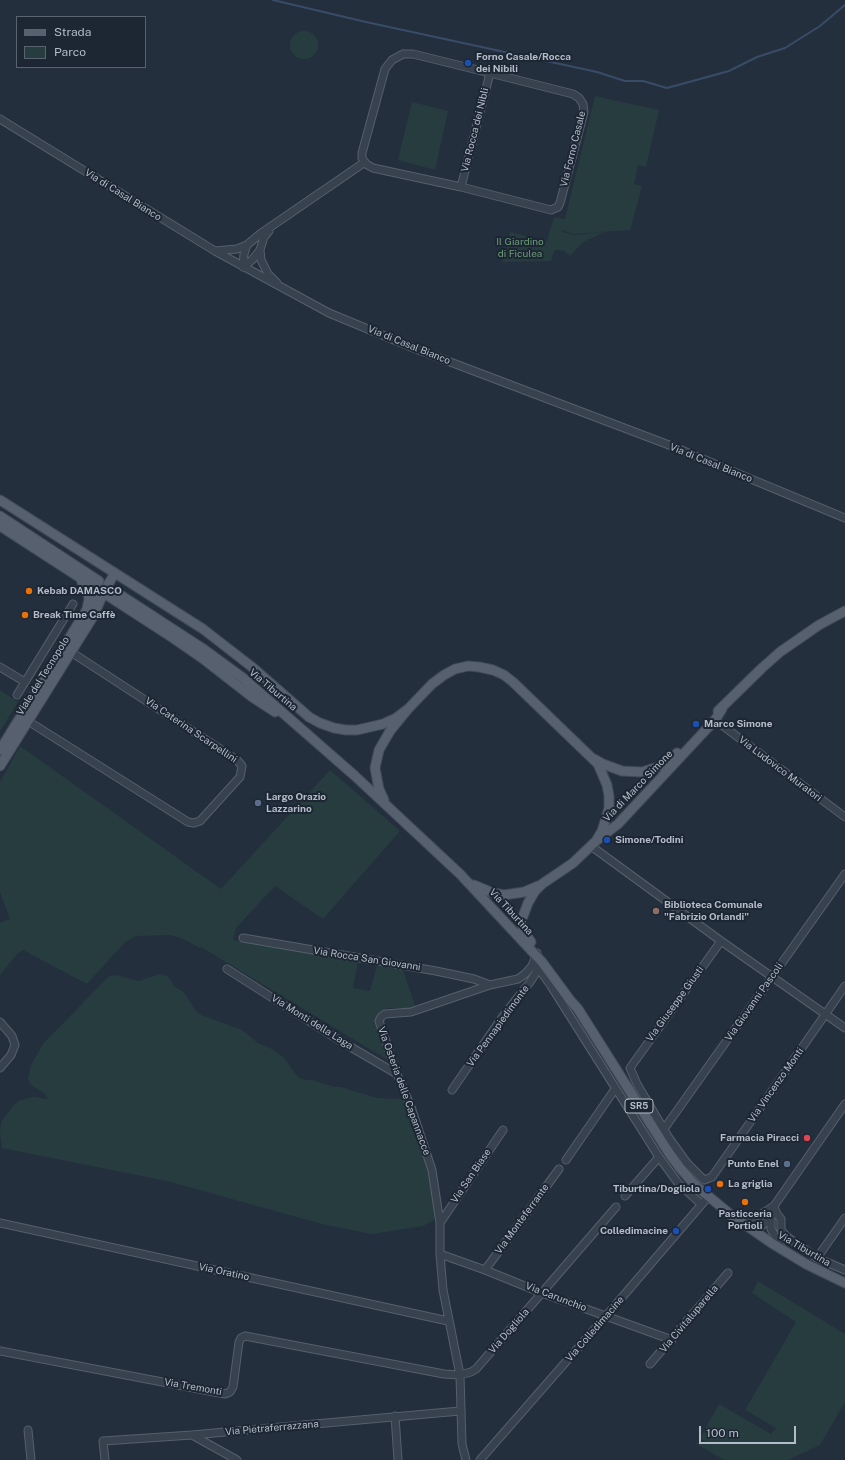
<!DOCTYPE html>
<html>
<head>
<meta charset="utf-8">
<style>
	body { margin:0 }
	#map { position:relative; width:845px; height:1460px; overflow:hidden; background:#242f3e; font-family:"Public Sans",sans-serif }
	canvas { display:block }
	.legend { position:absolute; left:16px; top:16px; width:130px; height:52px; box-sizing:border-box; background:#1d2633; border:1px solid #59626f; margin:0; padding:5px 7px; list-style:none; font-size:12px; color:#b4bcc9 }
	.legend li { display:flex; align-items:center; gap:8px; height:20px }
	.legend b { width:20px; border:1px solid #59626f }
	.scale { position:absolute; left:699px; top:1426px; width:97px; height:18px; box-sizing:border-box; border:2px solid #b4bcc9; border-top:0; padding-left:5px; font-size:12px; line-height:14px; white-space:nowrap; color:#b4bcc9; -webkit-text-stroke:3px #1d2633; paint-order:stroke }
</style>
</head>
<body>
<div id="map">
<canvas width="845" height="1460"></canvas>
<ul class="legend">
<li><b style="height:5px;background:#56606e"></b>Strada</li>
<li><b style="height:11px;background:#263c3f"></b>Parco</li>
</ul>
<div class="scale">100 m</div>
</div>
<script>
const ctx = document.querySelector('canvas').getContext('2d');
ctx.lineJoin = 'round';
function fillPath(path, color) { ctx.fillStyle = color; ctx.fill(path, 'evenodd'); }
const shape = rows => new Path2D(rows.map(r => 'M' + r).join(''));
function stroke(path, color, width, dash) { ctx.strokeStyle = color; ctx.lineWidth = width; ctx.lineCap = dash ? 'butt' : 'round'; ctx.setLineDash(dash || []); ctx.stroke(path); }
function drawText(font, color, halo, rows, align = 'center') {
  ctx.font = font + ' "Public Sans",sans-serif'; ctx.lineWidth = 4; ctx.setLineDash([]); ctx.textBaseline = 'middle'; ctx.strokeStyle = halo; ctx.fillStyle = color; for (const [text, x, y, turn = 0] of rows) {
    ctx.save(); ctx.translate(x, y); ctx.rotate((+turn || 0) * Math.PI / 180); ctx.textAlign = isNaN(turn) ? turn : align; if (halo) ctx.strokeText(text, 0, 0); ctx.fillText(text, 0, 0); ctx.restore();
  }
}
fillPath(shape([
	'290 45a14 14 0 1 1 28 0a14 14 0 1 1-28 0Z',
	[595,96,659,110,646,167,638,165,634,184,642,186,630,230,574,234,562,230,562,232,576,235,605,232,583,242,570,256,564,251,557,250,554,251,551,261,502,262,510,232,547,241,554,217,565,219],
	[412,102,448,111,435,170,398,160],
	[0,690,18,702,0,731],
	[20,746,221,889,330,770,400,831,323,919,275,886,236,928,233,940,358,962,353,988,370,991,377,966,403,970,416,1008,387,1008,379,1013,391,1062,201,947,200,948,181,938,170,935,136,936,125,942,87,984,23,950,17,954,0,975,0,923,10,919,0,892,0,782],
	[160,974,167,976,176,988,182,991,187,997,195,1010,201,1015,240,1029,246,1033,258,1043,272,1049,284,1058,298,1077,305,1080,313,1080,334,1087,341,1087,377,1098,400,1099,407,1102,431,1171,437,1211,433,1221,423,1226,372,1234,322,1224,167,1181,2,1148,0,1133,1,1122,13,1106,18,1101,33,1097,48,1099,44,1093,31,1085,28,1079,31,1065,43,1044,109,976,116,975,139,981],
	[758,1281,845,1334,845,1402,820,1445,788,1460,724,1460,695,1443,706,1442,700,1438,719,1404,771,1434,776,1428,745,1410,796,1322,752,1293]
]), '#263c3f');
stroke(shape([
	[273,0,366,22,597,72,625,81,643,81,667,88,729,71,757,57,785,48,820,26,845,5]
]), '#394c67', 2);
const minor = shape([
	[403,54,413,54,490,73,573,94,579,98,583,104,584,112,560,203,558,207,551,210,461,187,373,168,366,164,362,158,362,153,385,69,392,60,403,54],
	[0,119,215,251,329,313,416,349,669,445,845,518],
	[461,187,490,73],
	[260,250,261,260,268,274,277,283],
	[215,251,237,249,247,245,260,234,365,162],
	[243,267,252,260,260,250,264,237,269,231],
	[243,267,244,254,247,245],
	[0,667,25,682],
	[17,695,73,604],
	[715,720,845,817],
	[28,721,188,822,194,823,200,821,240,777,242,766,237,760,71,652],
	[591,846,721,941,845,1028],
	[243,938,436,971,474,979,490,985],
	[721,941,630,1068,637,1084,669,1138,687,1163,704,1180,712,1177,845,986],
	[534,962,551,986,659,1157],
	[227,969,342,1042,397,1074],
	[0,1022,12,1036,15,1045,11,1055,0,1068],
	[452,1090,503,1016,530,982,541,965],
	[664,1129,845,874],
	[566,1160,615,1089],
	[625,1196,659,1157,678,1183,701,1204],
	[774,1207,777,1214,781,1219,781,1230,786,1236,817,1258,845,1270],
	[733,1215,741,1217,752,1217,760,1215,774,1206],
	[0,1223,448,1321],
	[440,1223,503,1130],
	[755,1232,766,1222,771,1214],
	[783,1250,771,1229,771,1218,774,1206,845,1104],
	[440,1254,485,1270,542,1293,672,1340],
	[817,1258,845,1218],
	[485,1270,559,1169],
	[0,1351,225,1394,230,1392,233,1387,239,1342,241,1338,245,1336,444,1374,460,1375,471,1372,476,1369,616,1207],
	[650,1364,728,1273],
	[395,1416,398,1460],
	[28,1430,31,1460],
	[192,1435,237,1460],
	[105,1460,103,1441,192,1435,460,1411],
	[466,1460,462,1444,460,1375,443,1290,440,1254,440,1223,432,1170,411,1107,397,1074,379,1021,381,1017,385,1014,411,1012,490,985,518,979,525,974,532,966,537,953],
	[480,1460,606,1316,708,1197]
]);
const major = shape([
	[0,500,203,629,252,667,309,717,320,723,334,728,346,730,357,730,383,724,396,718,408,709],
	[0,516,99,581],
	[0,526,173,638,202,658,252,697,275,712],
	[81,580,88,593,89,599,87,609],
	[116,592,202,648,243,678,355,776,460,874,542,962,570,1000,578,1009,669,1153,680,1168,695,1185,731,1215,773,1244,806,1264,845,1283],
	[718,711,762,668,780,652,819,625,845,611],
	[0,750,86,611,103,593,115,573],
	[594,759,603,764,622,771,642,772,661,766,671,760,677,753],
	[0,766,94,615,102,596],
	[384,800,379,789,375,768,379,750,390,731,408,709,432,684,444,675,455,669,468,666,479,667,493,670,504,675,513,682,598,764,607,785,609,796,609,808,602,831,596,841],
	[474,885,493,893,504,895,524,892,538,886],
	[531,942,523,930,522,919,528,903,535,891,542,884,573,863,596,841,618,824,715,720,722,709]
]);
stroke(minor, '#565f6c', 9);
stroke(major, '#414a57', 11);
stroke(minor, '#38414e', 7);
stroke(major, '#56606e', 9);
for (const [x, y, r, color] of [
	[468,63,4,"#1a4fb4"],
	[29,591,4,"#e8710a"],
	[25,615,4,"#e8710a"],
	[696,724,4,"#1a4fb4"],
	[258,803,4,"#5c6f8a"],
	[607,840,4,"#1a4fb4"],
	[656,911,4,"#8d6e63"],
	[807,1138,4,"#e0444e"],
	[787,1164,4,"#5c6f8a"],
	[720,1184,4,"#e8710a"],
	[708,1189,4,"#1a4fb4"],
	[745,1202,4,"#e8710a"],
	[676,1231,4,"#1a4fb4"]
]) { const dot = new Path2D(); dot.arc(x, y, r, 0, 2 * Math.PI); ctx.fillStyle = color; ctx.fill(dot); stroke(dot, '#1d2633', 1.5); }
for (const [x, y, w] of [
	[639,1106,28]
]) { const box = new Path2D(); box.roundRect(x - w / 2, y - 7, w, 14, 3); ctx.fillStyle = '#1d2633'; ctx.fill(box); stroke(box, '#b4bcc9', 1); }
drawText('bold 9px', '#b4bcc9', null, [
	["SR5",639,1106]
]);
drawText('bold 10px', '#b4bcc9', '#1d2633', [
	["Forno Casale/Rocca",476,57],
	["dei Nibili",476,69],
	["Kebab DAMASCO",37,591],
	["Break Time Caffè",33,615],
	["Marco Simone",704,724],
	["Largo Orazio",266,797],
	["Lazzarino",266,809],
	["Simone/Todini",615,840],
	["Biblioteca Comunale",664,905],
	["\"Fabrizio Orlandi\"",664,917],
	["Farmacia Piracci",799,1138,"right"],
	["Punto Enel",779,1164,"right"],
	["La griglia",728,1184],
	["Tiburtina/Dogliola",700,1189,"right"],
	["Pasticceria",745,1214,"center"],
	["Portioli",745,1226,"center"],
	["Colledimacine",668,1231,"right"]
], 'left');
drawText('10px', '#b4bcc9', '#1d2633', [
	["Via Rocca dei Nibli",475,130,-76],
	["Via Forno Casale",573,149,-76],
	["Via di Casal Bianco",123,195,32],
	["Via di Casal Bianco",409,345,22],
	["Via di Casal Bianco",711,463,22],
	["Viale del Tecnopolo",43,676,-58],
	["Via Tiburtina",273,690,40],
	["Via Caterina Scarpellini",191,730,34],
	["Via Ludovico Muratori",780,769,37],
	["Via di Marco Simone",638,786,-46],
	["Via Tiburtina",511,912,47],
	["Via Rocca San Giovanni",367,959,9],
	["Via Giovanni Pascoli",754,1002,-55],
	["Via Giuseppe Giusti",675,1004,-54],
	["Via Monti della Laga",312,1022,32],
	["Via Pennapiedimonte",498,1026,-54],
	["Via Vincenzo Monti",776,1085,-55],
	["Via Osteria delle Capannacce",404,1091,70],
	["Via San Biase",471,1176,-56],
	["Via Monteferrante",522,1219,-54],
	["Via Tiburtina",804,1249,30],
	["Via Oratino",224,1272,12],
	["Via Carunchio",556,1297,21],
	["Via Civitaluparella",689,1319,-50],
	["Via Colledimacine",595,1329,-49],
	["Via Dogliola",509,1331,-49],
	["Via Tremonti",193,1387,10],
	["Via Pietraferrazzana",272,1428,-5]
]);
drawText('10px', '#6b9a76', '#1d2633', [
	["Il Giardino",520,242],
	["di Ficulea",520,254]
]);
</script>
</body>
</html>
